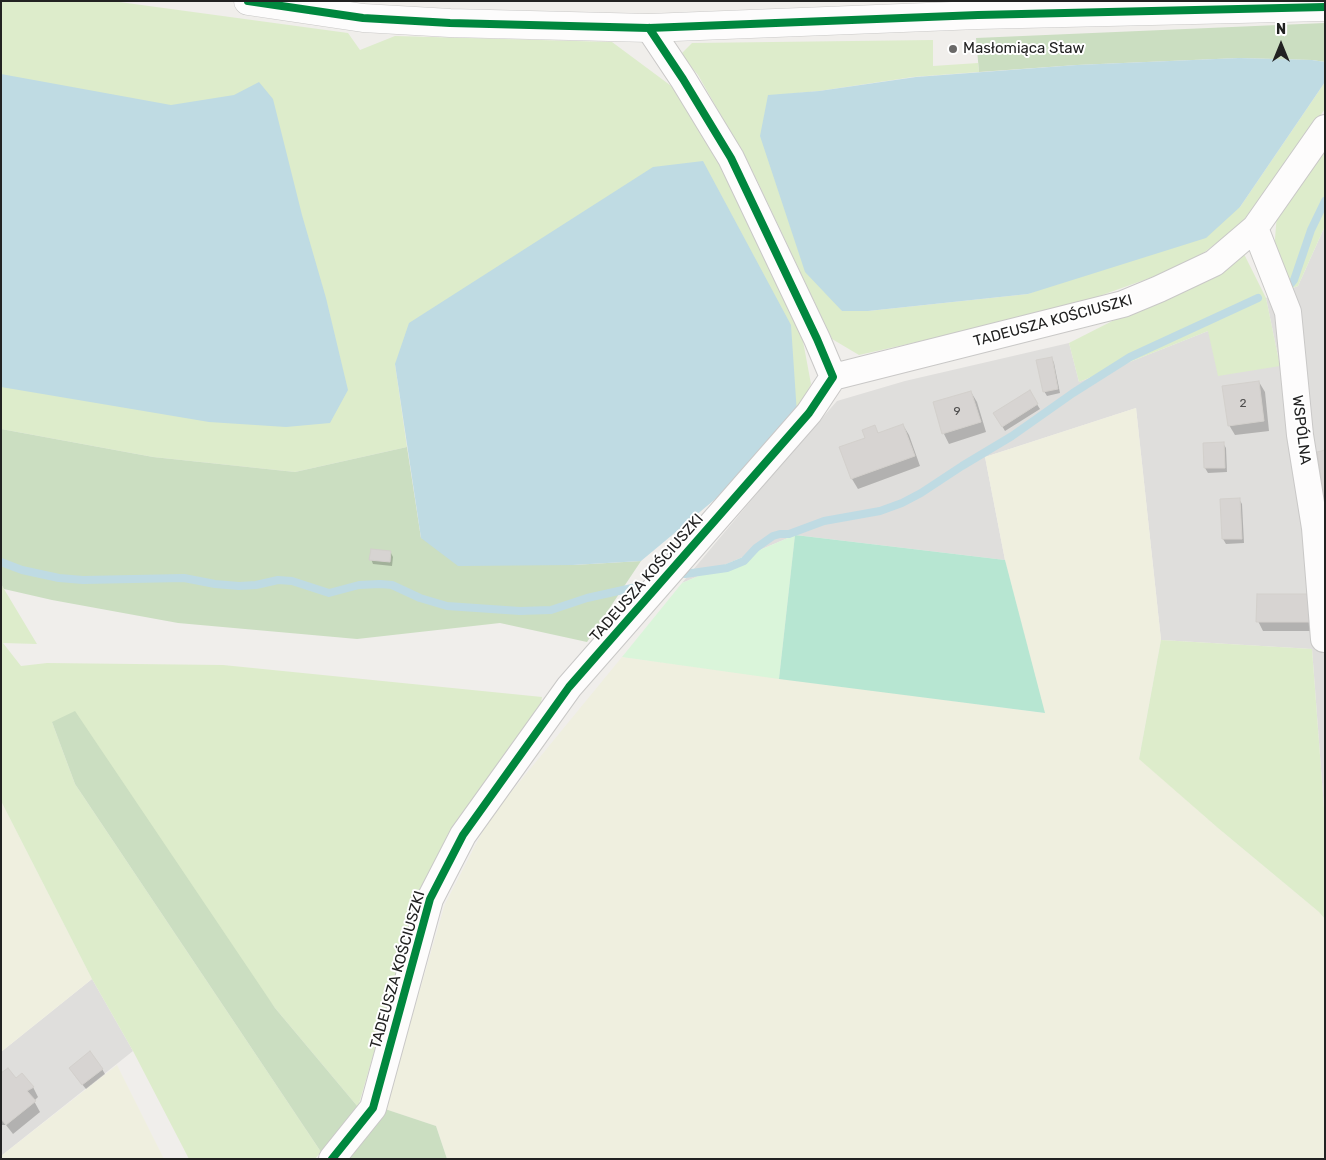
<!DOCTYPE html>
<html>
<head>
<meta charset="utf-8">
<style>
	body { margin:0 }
	#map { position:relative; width:1326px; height:1160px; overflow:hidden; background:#f0eeeb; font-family:Rubik,sans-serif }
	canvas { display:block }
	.frame { position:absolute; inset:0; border:2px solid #222; pointer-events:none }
	.north { position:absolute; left:1256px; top:20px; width:50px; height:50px; -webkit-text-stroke:4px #fff; paint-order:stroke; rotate:0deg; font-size:14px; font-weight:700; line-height:20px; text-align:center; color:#222 }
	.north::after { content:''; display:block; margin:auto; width:18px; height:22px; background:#222; clip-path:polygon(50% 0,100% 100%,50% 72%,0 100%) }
</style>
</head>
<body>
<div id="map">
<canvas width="1326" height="1160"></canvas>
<div class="frame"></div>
<div class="north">N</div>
</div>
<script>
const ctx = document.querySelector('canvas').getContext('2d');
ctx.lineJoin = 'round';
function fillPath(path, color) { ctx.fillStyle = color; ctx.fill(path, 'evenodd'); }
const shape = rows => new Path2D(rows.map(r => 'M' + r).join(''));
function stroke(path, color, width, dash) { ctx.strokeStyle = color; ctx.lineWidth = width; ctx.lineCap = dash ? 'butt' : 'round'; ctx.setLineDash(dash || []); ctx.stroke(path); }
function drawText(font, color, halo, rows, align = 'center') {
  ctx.font = font + ' Rubik,sans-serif'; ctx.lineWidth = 4; ctx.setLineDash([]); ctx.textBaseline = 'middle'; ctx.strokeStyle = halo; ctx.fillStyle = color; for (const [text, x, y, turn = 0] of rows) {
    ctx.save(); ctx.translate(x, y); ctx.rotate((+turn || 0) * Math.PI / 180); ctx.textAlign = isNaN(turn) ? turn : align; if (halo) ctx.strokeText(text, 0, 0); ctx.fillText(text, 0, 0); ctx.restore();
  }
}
fillPath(shape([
	[1325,226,1325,822,1312,649,1161,640,1136,408,985,457,1005,560,795,535,682,583,774,473,837,401,905,381,1069,343,1079,382,1208,331,1280,366,1266,298,1298,286],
	[92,979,133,1051,1,1156,1,1052]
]), '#dfdedc');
fillPath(shape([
	[1136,408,1161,640,1139,758,1218,828,1319,912,1325,919,1325,1159,447,1159,436,1126,385,1109,445,904,489,819,622,657,1044,713,1005,560,985,457],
	[1,801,92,979,1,1052],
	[117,1065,164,1159,1,1159,1,1156]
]), '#efefdf');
fillPath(shape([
	[1,1,112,1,348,33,360,50,395,36,612,42,678,91,715,152,800,325,811,384,797,414,395,364,407,447,295,472,153,457,1,429],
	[933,40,933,66,978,63,979,72,913,77,819,91,768,96,842,311,868,311,1028,294,1240,207,1325,82,1325,109,1240,225,1189,264,1063,309,859,355,832,339,753,172,698,75,681,54,692,43],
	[1325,147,1325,226,1298,286,1287,290,1274,252,1277,213],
	[1244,254,1266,298,1280,366,1218,376,1208,331,1079,382,1069,343],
	[1,584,37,644,3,643,21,666,47,663,223,665,542,697,540,709,448,834,414,916,358,1107,275,1008,52,722,75,784,321,1152,315,1159,189,1159,133,1051,92,979,1,801],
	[1161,640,1312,649,1325,822,1325,919,1319,912,1218,828,1139,759]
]), '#ddeccb');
fillPath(shape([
	[1325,23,1325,62,1312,60,1239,58,1077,65,979,72,976,38],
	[1,429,153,457,295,472,407,447,421,538,573,565,641,561,587,642,500,623,357,639,178,623,52,600,4,589,1,584],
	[75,711,275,1008,358,1107,321,1152,75,784,52,722],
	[385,1109,436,1126,447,1159,349,1159]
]), '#cbdec1');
fillPath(shape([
	[795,535,779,679,622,657,682,583]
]), '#daf5da');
fillPath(shape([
	[795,535,1005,560,1045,713,779,679]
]), '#b7e6d2');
fillPath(shape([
	[1239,58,1312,60,1325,62,1325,82,1240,207,1206,238,1028,294,868,311,842,311,805,272,760,136,768,95,819,91,916,77,1077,65],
	[1,74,171,105,234,95,259,82,273,99,302,215,326,298,348,390,330,423,286,427,209,422,1,387],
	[703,161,791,325,797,414,731,486,641,561,573,565,458,566,421,538,395,364,409,323,653,167]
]), '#bfdbe3');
fillPath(shape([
	[1052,358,1054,363,1060,393,1047,396,1044,391],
	[1259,382,1265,392,1269,431,1235,435,1229,425],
	[971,392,977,402,986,432,949,444,944,434,935,403],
	[1029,392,1040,409,1005,431,995,414],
	[903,425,909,435,920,466,858,489,852,479,841,448,866,438,874,427,879,434],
	[1223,443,1226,448,1227,472,1208,473,1205,468,1204,444],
	[1239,499,1242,504,1244,543,1226,544,1223,539,1222,500],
	[391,553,393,557,392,566,373,564,371,559],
	[1311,596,1317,631,1263,631,1258,621],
	[102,1069,105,1074,86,1089,73,1073],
	[1,1075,16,1079,33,1087,38,1097,34,1101,40,1112,13,1134,6,1125,1,1125]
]), '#0003');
stroke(shape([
	[1289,286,1294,280,1311,230,1325,201],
	[1,562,22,570,59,578,83,580,184,578,215,584,239,586,256,585,278,580,292,581,329,593,359,585,380,584,392,585,420,598,447,606,520,611,551,610,587,598,641,586],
	[685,574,727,568,744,561,756,548,773,536,780,534,789,534,824,521,880,511,902,503,921,493,962,466,1012,436,1073,393,1130,357,1258,298]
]), '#bfdbe3', 8);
const building = shape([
	[1052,357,1058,389,1043,392,1036,360,1052,357],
	[1259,381,1264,421,1228,426,1222,386,1259,381],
	[1030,390,1038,404,1002,427,993,413,1030,390],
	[971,391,981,422,942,434,933,402,971,391],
	[903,424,915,456,851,479,839,447,865,438,862,430,875,425,878,433,903,424],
	[1224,442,1225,468,1204,468,1203,443,1224,442],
	[1325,450,1325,501,1317,452,1325,450],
	[1240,498,1242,539,1222,539,1220,499,1240,498],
	[371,549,391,551,390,562,369,560,371,549],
	[1257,594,1312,594,1312,622,1256,622,1257,594],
	[90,1051,103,1069,82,1085,69,1068,90,1051],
	[8,1068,16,1078,22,1073,34,1087,27,1091,36,1101,6,1125,1,1119,1,1073,8,1068]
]);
fillPath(building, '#d7d4d2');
stroke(building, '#d3d0cc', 1);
const minor = shape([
	[1255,228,1288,312,1300,435,1315,528,1324,639],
	[833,377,1123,304,1159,289,1214,263,1255,228,1325,128],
	[332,1159,373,1108,430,899,463,835,569,687,809,413,833,377,817,339,731,158,683,79,649,28]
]);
const tertiary = shape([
	[248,1,363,18,450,23,649,28,978,15,1325,7]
]);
stroke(minor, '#c9c8c7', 28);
stroke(tertiary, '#c9c8c7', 29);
stroke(minor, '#fdfcfc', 26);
stroke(tertiary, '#fdfcfc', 28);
stroke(shape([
	[248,1,363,18,450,23,649,28,978,15,1325,7],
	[332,1159,373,1108,430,899,463,835,569,687,809,413,833,377,817,339,731,158,683,79,649,28]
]), '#00873e', 8);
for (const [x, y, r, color] of [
	[953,49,5,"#6a6968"]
]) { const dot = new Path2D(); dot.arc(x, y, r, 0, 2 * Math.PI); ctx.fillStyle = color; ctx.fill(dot); stroke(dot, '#fff', 2); }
drawText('12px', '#4f4e4e', null, [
	["2",1243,404],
	["9",957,412]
]);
drawText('15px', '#222', '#fff', [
	["Masłomiąca Staw",963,49]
], 'left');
drawText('15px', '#222', '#fff', [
	["TADEUSZA KOŚCIUSZKI",1053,321,-15],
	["WSPÓLNA",1301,430,83],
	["TADEUSZA KOŚCIUSZKI",647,578,-49],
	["TADEUSZA KOŚCIUSZKI",398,970,-74]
]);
</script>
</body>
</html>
